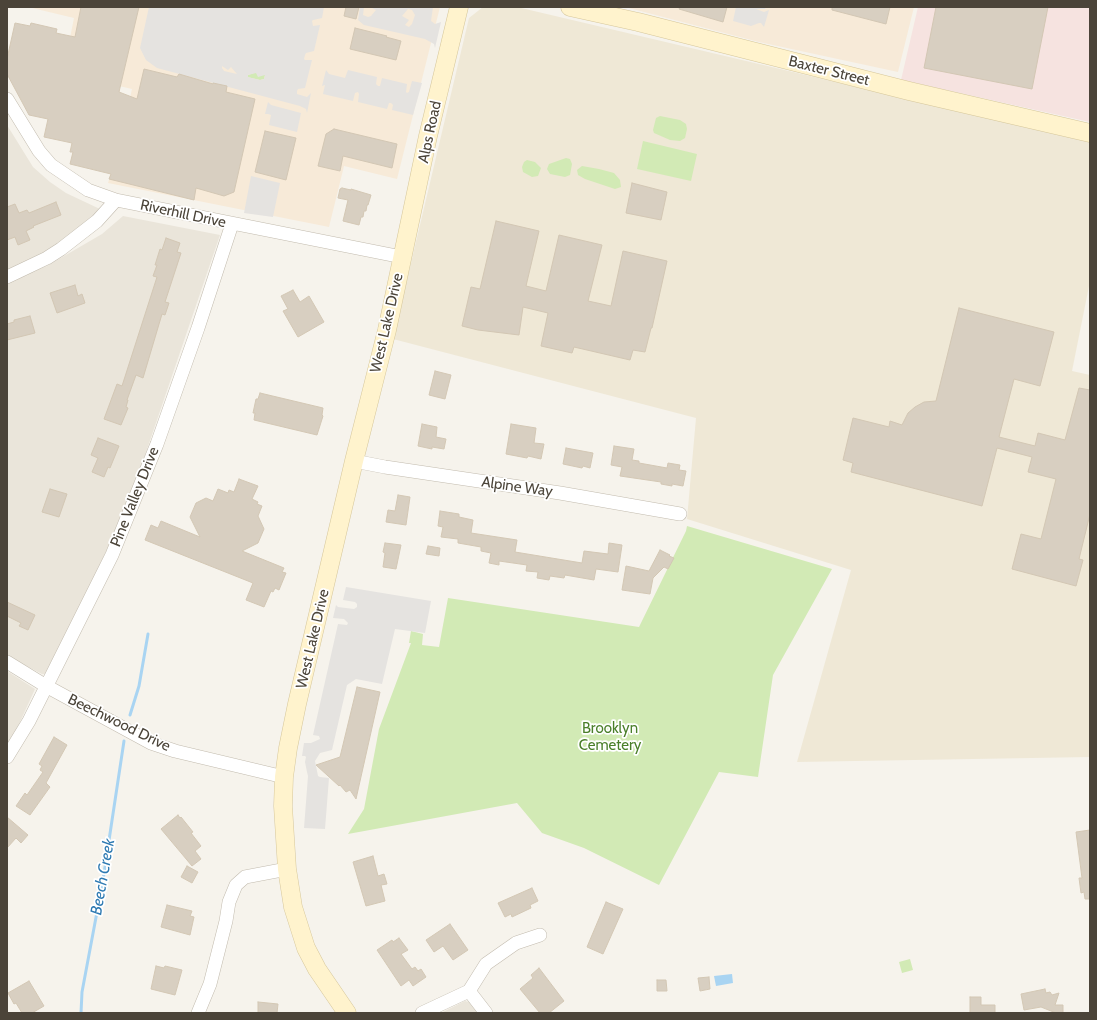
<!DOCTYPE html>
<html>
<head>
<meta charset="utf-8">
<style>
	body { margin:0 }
	#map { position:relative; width:1097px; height:1020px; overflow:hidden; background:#f6f3ec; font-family:Cabin,sans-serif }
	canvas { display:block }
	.frame { position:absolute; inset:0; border:8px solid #4b4439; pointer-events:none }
</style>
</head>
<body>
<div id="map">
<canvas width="1097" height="1020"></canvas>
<div class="frame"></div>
</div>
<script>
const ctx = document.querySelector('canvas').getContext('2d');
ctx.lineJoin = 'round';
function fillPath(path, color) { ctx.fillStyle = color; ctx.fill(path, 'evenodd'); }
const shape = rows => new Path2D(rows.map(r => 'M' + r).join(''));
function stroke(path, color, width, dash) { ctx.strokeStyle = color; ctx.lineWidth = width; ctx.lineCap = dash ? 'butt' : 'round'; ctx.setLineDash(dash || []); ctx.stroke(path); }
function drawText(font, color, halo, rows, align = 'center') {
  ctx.font = font + ' Cabin,sans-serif'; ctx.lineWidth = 3.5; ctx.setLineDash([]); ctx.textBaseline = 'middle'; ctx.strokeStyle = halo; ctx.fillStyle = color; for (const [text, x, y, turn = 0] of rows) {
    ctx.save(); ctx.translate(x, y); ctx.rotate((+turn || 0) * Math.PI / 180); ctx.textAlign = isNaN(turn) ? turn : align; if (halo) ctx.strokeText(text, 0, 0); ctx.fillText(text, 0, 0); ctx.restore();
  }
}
fillPath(shape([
	[7,125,33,167,50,182,66,193,102,210,55,247,7,273],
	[123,216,220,235,128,505,48,674,42,674,7,656,7,282,47,266,102,234],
	[7,671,35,689,14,735,7,744],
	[465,1001,469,1002,478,1013,441,1013]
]), '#eae5da');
fillPath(shape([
	[28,7,440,7,397,179,344,166,329,227,108,183,119,147,132,89,63,73,74,18],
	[625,7,914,7,898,72,759,42]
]), '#f7ead8');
fillPath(shape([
	[483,7,517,7,1090,142,1090,281,1072,371,1090,375,1090,757,797,762,851,570,687,519,696,418,393,339,469,18]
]), '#efe8d6');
fillPath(shape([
	[918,7,1090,7,1090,122,901,80]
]), '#f6e3e0');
fillPath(shape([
	[257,72,265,75,264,79,260,80,247,77,248,75],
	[660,116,680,120,686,124,687,129,685,138,680,141,670,140,654,133,653,130,656,118],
	[643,141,697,154,691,181,637,169],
	[566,158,570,159,572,164,570,175,565,177,550,174,547,169,549,164],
	[527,160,535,162,541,168,538,176,532,177,523,172,522,167,524,162],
	[582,166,599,169,614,173,620,180,621,187,615,189,585,179,578,175,577,170],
	[687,526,832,569,773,675,758,777,719,772,659,885,584,848,542,833,517,803,348,834,364,809,379,729,411,643,409,643,411,631,423,634,422,645,439,647,448,598,639,627,686,531],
	[910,959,913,970,902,973,899,962]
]), '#d2eab5');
fillPath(shape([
	[149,7,324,7,322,18,313,20,312,21,313,26,320,25,314,51,306,53,305,55,304,59,305,60,312,60,305,88,298,89,297,91,297,94,307,97,311,93,307,113,306,109,300,106,157,68,146,60,140,48],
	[222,66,228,70,231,67,237,74,224,71,222,68],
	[256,73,258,77,265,75,264,79,260,80,248,77,248,75],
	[360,7,364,7,363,15,368,17,371,16,376,10,370,7,433,7,431,21,435,24,441,22,435,48,434,44,425,39,364,25,358,20],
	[408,9,412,10,415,15,412,24,409,27,405,25,409,20,402,16],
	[736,7,766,7,765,9,756,9,764,12,769,10,764,27,761,23,759,23,751,26,733,21],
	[326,70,329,74,345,78,348,70,377,77,376,84,378,86,380,86,382,78,407,84,406,92,407,93,409,92,412,81,422,83,413,115,392,110,393,105,391,103,389,103,387,109,358,102,359,94,358,92,355,93,353,101,323,94,325,85,322,86],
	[268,102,271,105,301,113,297,132,269,125,271,115,268,114,265,114],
	[251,176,280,183,273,217,244,213],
	[346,587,431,601,425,633,395,629,382,684,356,679,347,685,332,750,320,753,315,761,318,776,320,777,329,778,325,829,304,828,308,776,307,772,305,762,306,757,305,756,302,756,304,743,311,743,320,739,319,736,313,735,338,624,347,625,348,623,344,619,333,618,336,605,338,607,354,609,357,607,357,604,355,602,343,600]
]), '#e5e3e0');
fillPath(shape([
	[732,974,733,983,716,986,714,976]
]), '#a9d4f2');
stroke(shape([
	[130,715,139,686,148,634],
	[81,1013,82,992,103,880,124,741]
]), '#a9d4f2', 3);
const building = shape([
	[81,7,139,7,119,92,137,99,144,69,177,77,179,74,213,84,213,83,227,86,226,92,255,99,234,192,224,196,196,188,194,200,109,179,111,174,70,164,73,152,70,152,72,143,44,137,48,119,29,115,7,74,7,59,15,23,30,26,31,23,57,29,56,33,75,37,81,7],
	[346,7,359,7,356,19,344,16,346,7],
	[680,7,727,7,723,22,679,9,680,7],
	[832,7,890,7,886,24,832,10,832,7],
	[936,7,1048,7,1032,89,924,68,936,7],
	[355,28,387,36,386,37,401,41,396,60,350,49,355,28],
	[334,129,397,144,392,168,343,156,340,171,318,166,326,134,334,129],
	[265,131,296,138,286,180,255,172,265,131],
	[632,183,667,192,661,220,626,213,632,183],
	[342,188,351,190,351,189,371,195,368,205,367,205,366,211,364,211,363,217,361,217,359,225,343,221,348,200,338,198,340,189,342,188],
	[56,202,61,215,33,226,34,227,26,231,30,240,18,245,15,237,7,240,7,207,15,204,19,213,27,210,29,213,56,202],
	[496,221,539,231,526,286,546,291,559,235,602,245,588,301,611,306,623,251,667,261,652,328,651,328,645,352,633,350,630,360,574,347,572,353,541,346,548,313,523,307,519,335,478,330,462,326,471,287,480,289,496,221],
	[166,238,180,243,177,252,181,253,165,302,169,303,165,315,162,314,143,378,136,375,127,400,128,400,126,407,128,408,121,425,104,419,117,384,122,386,157,277,153,276,157,265,155,265,160,249,162,250,166,238],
	[75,285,78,296,82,294,85,303,57,313,50,293,75,285],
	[293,290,300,302,309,296,324,322,298,337,283,311,288,309,281,296,293,290],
	[959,308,1054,332,1040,386,1014,379,999,437,1035,446,1038,433,1065,440,1079,388,1090,390,1090,514,1079,559,1083,560,1076,586,1012,569,1021,534,1041,539,1056,479,1028,472,1032,457,997,448,982,506,851,472,853,463,843,460,853,418,889,427,890,421,902,425,908,413,915,407,924,402,936,401,959,308],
	[30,316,35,333,7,340,7,324,14,322,14,320,30,316],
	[435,371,451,375,445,399,429,395,435,371],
	[260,393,323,408,322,415,323,416,317,435,254,420,255,413,253,413,256,399,258,399,260,393],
	[422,424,437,427,436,437,446,439,444,449,432,447,432,449,418,446,422,424],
	[511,424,536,428,534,443,544,444,541,459,528,456,527,458,506,454,511,424],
	[98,438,119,446,110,468,108,467,104,477,92,472,98,458,91,455,98,438],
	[614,446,634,449,632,460,639,461,639,463,667,468,668,463,680,465,679,470,686,471,683,486,672,484,672,486,661,484,661,482,620,476,622,467,611,465,614,446],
	[566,448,593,453,590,468,583,466,582,468,563,464,566,448],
	[239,479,258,486,252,499,258,502,257,504,262,506,258,516,264,529,258,543,242,551,284,568,282,572,286,573,279,590,275,588,273,592,271,591,264,607,246,600,253,583,145,540,151,525,158,528,161,521,200,537,190,517,196,503,206,498,213,501,218,489,228,493,229,490,234,492,239,479],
	[50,489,67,494,59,517,42,512,50,489],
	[398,495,410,497,406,525,386,522,388,510,395,511,398,495],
	[440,511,459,514,459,517,473,520,471,533,517,540,515,552,582,563,584,551,608,554,609,543,622,545,618,572,596,569,594,580,565,575,564,578,550,576,549,580,537,578,538,572,526,571,527,565,499,561,499,565,489,563,491,553,481,551,481,547,458,543,458,539,441,537,443,527,438,526,440,511],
	[385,543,401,545,396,569,383,567,385,553,383,552,385,543],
	[428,546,440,548,439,556,426,554,428,546],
	[660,550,670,555,669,556,674,558,668,569,664,567,653,578,650,594,622,590,626,566,649,571,660,550],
	[7,602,35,615,28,630,19,626,21,623,7,616,7,602],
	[357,687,380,692,356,799,350,790,346,792,340,785,339,786,316,765,340,757,357,687],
	[54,737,67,745,46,783,50,787,30,815,16,806,25,793,27,795,43,772,40,770,42,766,39,764,54,737],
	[178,815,180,818,181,817,193,832,191,833,201,846,195,851,201,859,192,866,161,829,178,815],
	[7,817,28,835,21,843,16,838,7,848,7,817],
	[1090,830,1090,899,1085,899,1084,892,1081,893,1079,878,1082,878,1076,832,1090,830],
	[373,856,378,876,384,874,387,884,381,885,385,901,366,906,353,862,373,856],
	[187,866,198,872,192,883,181,877,187,866],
	[532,888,538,901,530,905,531,908,512,917,511,914,505,917,498,903,532,888],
	[606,902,623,909,603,954,587,947,606,902],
	[167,905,192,911,190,916,194,917,190,935,161,927,167,905],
	[450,924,468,950,453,960,443,946,434,952,426,940,450,924],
	[399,938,408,950,401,954,412,969,415,967,418,971,421,969,426,977,413,986,409,980,401,986,377,950,392,940,393,942,399,938],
	[156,966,164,968,165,966,182,970,175,995,151,989,156,966],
	[539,968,564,1001,549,1013,540,1013,520,989,533,978,531,975,539,968],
	[709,977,710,989,700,991,698,978,709,977],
	[657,980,666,980,667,991,657,991,657,980],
	[29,981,44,1006,32,1013,22,1013,16,1003,14,1004,8,993,29,981],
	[1045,989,1046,993,1050,992,1052,995,1059,993,1055,1005,1063,1005,1063,1013,1056,1013,1041,1007,1024,1010,1021,994,1045,989],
	[970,997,981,997,981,1005,995,1005,995,1013,970,1013,970,997],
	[258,1002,278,1004,277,1013,258,1013,258,1002]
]);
fillPath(building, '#d8cfc1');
stroke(building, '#d3c7b4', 1);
const street = shape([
	[7,99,39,151,51,165,88,190,116,200,402,257],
	[7,277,47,258,61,249,97,221,116,200],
	[354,461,385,467,560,493,680,514],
	[7,662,46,686,151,743,175,751,284,777],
	[7,757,29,721,112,555,157,444,198,328,232,224],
	[469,991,486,1013],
	[198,1013,210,984,226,921,229,902,236,885,245,877,287,869],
	[422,1013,469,991,486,964,516,943,540,935]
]);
const secondary = shape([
	[570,7,638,22,909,91,1090,133],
	[347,1013,317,969,306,948,293,907,287,869,283,806,284,777,288,748,297,704,354,461,387,330,428,136,459,7]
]);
stroke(street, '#c2bbae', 14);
stroke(secondary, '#d6c79b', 19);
stroke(street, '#fff', 13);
stroke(secondary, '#fff3cd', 18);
drawText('15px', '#4b4439', '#fff', [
	["Baxter Street",829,71,14],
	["Alps Road",430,132,-78],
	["Riverhill Drive",183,214,12],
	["West Lake Drive",387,323,-77],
	["Alpine Way",517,487,8],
	["Pine Valley Drive",135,497,-68],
	["West Lake Drive",313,639,-77],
	["Beechwood Drive",119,723,26]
]);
drawText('15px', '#4a7f2a', '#fff', [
	["Brooklyn",610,729],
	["Cemetery",610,746]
]);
drawText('italic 16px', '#2e7ab2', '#fff', [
	["Beech Creek",103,877,-80]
]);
</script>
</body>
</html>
